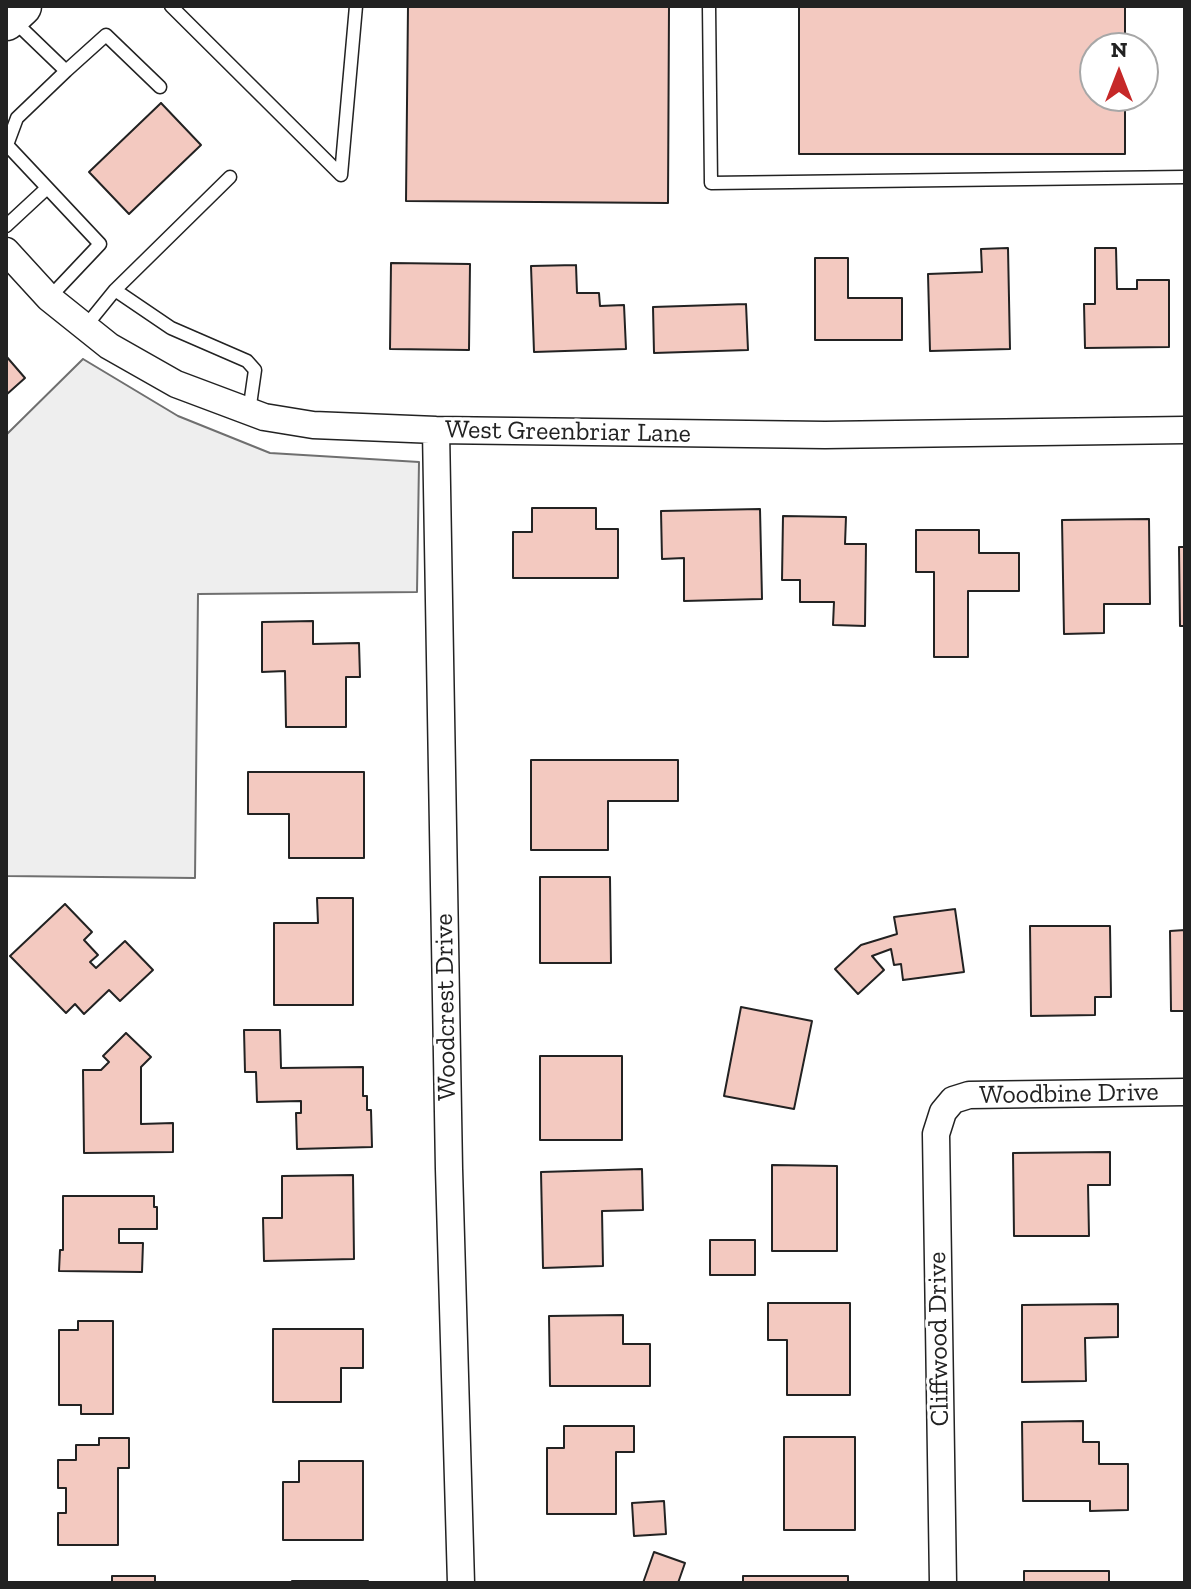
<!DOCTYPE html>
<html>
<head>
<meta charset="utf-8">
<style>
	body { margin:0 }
	#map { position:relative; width:1191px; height:1589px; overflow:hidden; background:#fff; font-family:"Zilla Slab",serif }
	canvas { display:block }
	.frame { position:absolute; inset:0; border:8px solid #222; pointer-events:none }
	.north { position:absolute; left:1079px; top:32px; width:80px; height:80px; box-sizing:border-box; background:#fff; border:2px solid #a7a7a7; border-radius:50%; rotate:0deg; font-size:22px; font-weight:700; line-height:32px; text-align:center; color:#222 }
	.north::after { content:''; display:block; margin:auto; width:28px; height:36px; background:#c62828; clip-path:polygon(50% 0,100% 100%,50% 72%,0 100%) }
</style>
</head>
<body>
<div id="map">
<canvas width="1191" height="1589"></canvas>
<div class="frame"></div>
<div class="north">N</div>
</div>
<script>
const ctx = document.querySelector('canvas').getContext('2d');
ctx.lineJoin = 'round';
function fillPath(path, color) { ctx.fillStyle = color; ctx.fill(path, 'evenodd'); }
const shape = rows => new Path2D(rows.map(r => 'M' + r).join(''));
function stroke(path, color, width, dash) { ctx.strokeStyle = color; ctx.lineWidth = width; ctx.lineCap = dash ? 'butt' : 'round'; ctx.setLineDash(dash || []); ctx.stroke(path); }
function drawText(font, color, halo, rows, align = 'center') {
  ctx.font = font + ' "Zilla Slab",serif'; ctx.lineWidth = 6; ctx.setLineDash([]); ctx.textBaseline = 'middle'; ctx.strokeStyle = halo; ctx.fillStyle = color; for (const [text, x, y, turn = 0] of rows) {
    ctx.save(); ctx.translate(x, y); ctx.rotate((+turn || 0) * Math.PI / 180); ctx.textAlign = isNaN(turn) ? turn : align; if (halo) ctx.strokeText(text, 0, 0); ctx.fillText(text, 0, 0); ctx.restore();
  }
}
const green = shape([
	[83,359,178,416,270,453,419,462,417,592,198,594,195,878,6,876,6,435,83,359]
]);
fillPath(green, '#eee');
stroke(green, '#6f6f6f', 2);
const building = shape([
	[408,6,669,6,668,203,406,201,408,6],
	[799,6,1125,6,1125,48,1095,48,1095,96,1125,96,1125,154,799,154,799,6],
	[161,103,201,145,129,214,89,172,161,103],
	[1008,248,1010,349,930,351,928,274,982,272,981,249,1008,248],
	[1095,248,1116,248,1117,289,1137,289,1137,280,1169,280,1169,347,1085,348,1084,304,1095,304,1095,248],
	[815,258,848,258,848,298,902,298,902,340,815,340,815,258],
	[391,263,470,264,469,350,390,349,391,263],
	[576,265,577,293,599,293,600,306,624,305,626,349,534,352,531,266,576,265],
	[746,304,748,350,654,353,653,307,746,304],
	[6,356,25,378,6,395,6,356],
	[532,508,596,508,596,529,618,529,618,578,513,578,513,532,532,532,532,508],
	[760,509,762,599,684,601,684,558,662,559,661,511,760,509],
	[783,516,846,517,845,544,866,544,865,626,833,625,834,602,800,602,800,580,782,580,783,516],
	[1149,519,1150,604,1104,604,1104,633,1064,634,1062,520,1149,519],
	[916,530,979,530,979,553,1019,553,1019,591,968,591,968,657,934,657,934,572,916,572,916,530],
	[1179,547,1185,547,1185,626,1180,626,1179,547],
	[313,621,313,644,359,643,360,677,346,677,346,727,286,727,285,671,262,672,262,622,313,621],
	[531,760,678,760,678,801,608,801,608,850,531,850,531,760],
	[248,772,364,772,364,858,289,858,289,814,248,814,248,772],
	[540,877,610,877,611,963,540,963,540,877],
	[317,898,353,898,353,1005,274,1005,274,923,318,923,317,898],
	[65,904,92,932,84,940,98,955,90,962,96,968,125,941,153,970,120,1001,109,990,84,1014,75,1004,66,1013,10,956,65,904],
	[955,909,964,972,903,980,901,964,894,965,891,949,872,956,884,970,858,994,835,969,861,945,897,934,894,917,955,909],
	[1030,926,1110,926,1111,997,1095,997,1095,1015,1031,1016,1030,926],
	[1185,930,1185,1011,1171,1011,1170,931,1185,930],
	[741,1007,812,1021,794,1109,724,1096,741,1007],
	[244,1030,280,1030,281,1068,363,1067,363,1096,367,1096,367,1110,371,1110,372,1147,297,1149,296,1113,301,1113,301,1101,257,1102,256,1072,245,1072,244,1030],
	[126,1033,151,1057,141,1067,141,1124,173,1123,173,1152,84,1153,83,1070,101,1070,109,1062,103,1056,126,1033],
	[540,1056,622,1056,622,1140,540,1140,540,1056],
	[1110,1152,1110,1185,1088,1185,1089,1236,1014,1236,1013,1153,1110,1152],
	[772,1165,837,1166,837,1251,772,1251,772,1165],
	[642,1169,643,1210,602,1211,603,1266,543,1268,541,1172,642,1169],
	[353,1175,354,1259,264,1261,263,1218,282,1218,282,1176,353,1175],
	[63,1196,154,1196,154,1207,157,1207,157,1229,119,1229,119,1243,143,1243,142,1272,59,1271,60,1250,63,1250,63,1196],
	[710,1240,755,1240,755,1275,710,1275,710,1240],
	[768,1303,850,1303,850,1395,787,1395,787,1340,768,1340,768,1303],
	[1118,1304,1118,1337,1085,1338,1086,1381,1022,1382,1022,1305,1118,1304],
	[623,1315,623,1344,650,1344,650,1386,550,1386,549,1316,623,1315],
	[78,1321,113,1321,113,1414,81,1414,81,1405,59,1405,59,1330,78,1330,78,1321],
	[273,1329,363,1329,363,1368,341,1368,341,1402,273,1402,273,1329],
	[1083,1421,1083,1442,1099,1442,1099,1464,1128,1464,1128,1510,1090,1511,1090,1501,1023,1501,1022,1422,1083,1421],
	[564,1426,634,1426,634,1452,616,1452,616,1514,547,1514,547,1448,564,1448,564,1426],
	[784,1437,855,1437,855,1530,784,1530,784,1437],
	[99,1438,129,1438,129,1468,118,1468,118,1545,58,1545,58,1513,66,1513,66,1488,58,1488,58,1460,76,1460,76,1445,99,1445,99,1438],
	[299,1461,363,1461,363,1540,283,1540,283,1482,299,1482,299,1461],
	[664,1501,666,1534,634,1536,632,1503,664,1501],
	[654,1552,685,1563,678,1583,643,1583,654,1552],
	[1024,1571,1109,1571,1109,1583,1024,1583,1024,1571],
	[112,1576,155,1576,155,1583,112,1583,112,1576],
	[743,1576,848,1576,848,1583,743,1583,743,1576],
	[292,1581,368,1581,368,1583,292,1583,292,1581]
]);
fillPath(building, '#f3c9c0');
stroke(building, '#222', 2);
const service = shape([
	[171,6,341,175,356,6],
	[709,6,711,183,1185,177],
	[12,19,66,71,17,118,7,145,100,244,49,298],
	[66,71,106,35,160,87],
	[6,226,47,188],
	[115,290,171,328,247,361,255,370,249,412],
	[85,327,115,290,230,177]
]);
const minor = shape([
	[6,251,49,298,109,346,176,384,264,417,313,425,436,430,825,435,1185,430],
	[436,430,449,1169,461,1583],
	[943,1583,936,1134,943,1112,953,1100,969,1095,1185,1092]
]);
const primary = shape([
	[6,20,21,6]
]);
stroke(service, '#222', 15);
stroke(minor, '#222', 29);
stroke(primary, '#222', 43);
stroke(service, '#fff', 12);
stroke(minor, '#fff', 26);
stroke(primary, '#fff', 40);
drawText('26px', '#222', '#fff', [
	["West Greenbriar Lane",568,432,1],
	["Woodcrest Drive",446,1007,-91],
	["Woodbine Drive",1069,1094,-1],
	["Cliffwood Drive",939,1339,-91]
]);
</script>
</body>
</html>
